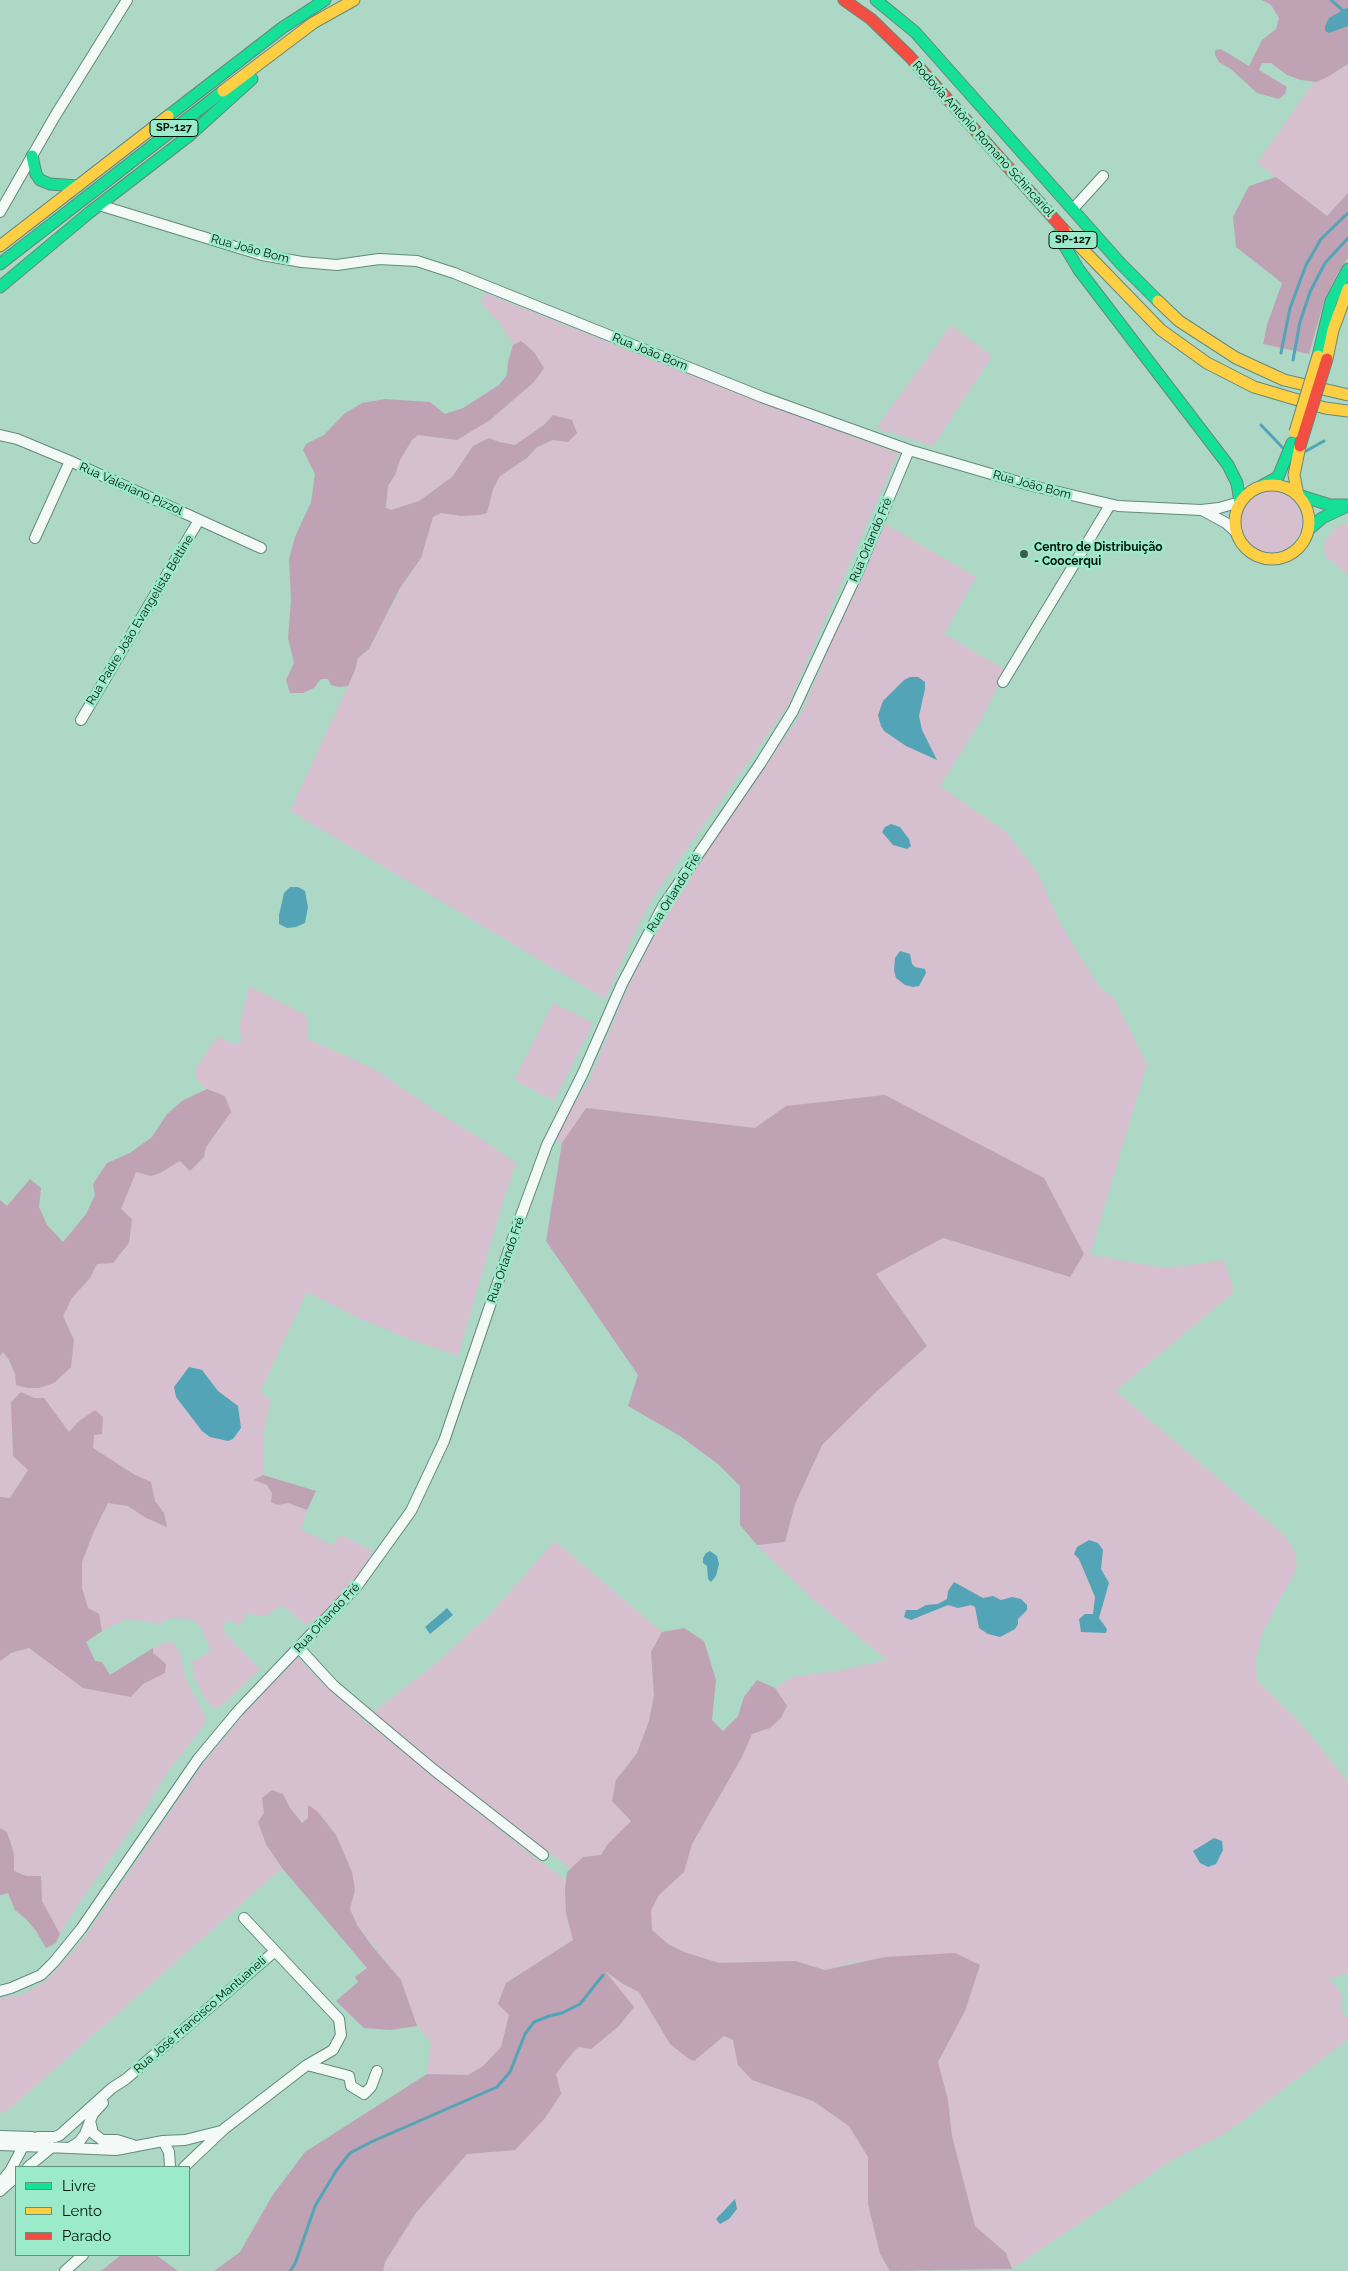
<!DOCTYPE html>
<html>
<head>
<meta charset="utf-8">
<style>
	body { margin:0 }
	#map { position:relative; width:1348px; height:2271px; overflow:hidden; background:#add8c6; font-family:Raleway,sans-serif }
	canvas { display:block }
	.legend { position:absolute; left:15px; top:2166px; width:175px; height:90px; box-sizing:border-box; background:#9beac9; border:1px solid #5d957e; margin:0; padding:6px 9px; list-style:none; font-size:15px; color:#00160d }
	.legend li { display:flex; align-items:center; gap:10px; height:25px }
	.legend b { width:25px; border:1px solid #5d957e }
</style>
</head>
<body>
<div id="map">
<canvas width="1348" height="2271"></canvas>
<ul class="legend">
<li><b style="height:6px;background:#16e098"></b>Livre</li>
<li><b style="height:6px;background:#ffcf43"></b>Lento</li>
<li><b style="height:6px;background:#f24e42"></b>Parado</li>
</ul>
</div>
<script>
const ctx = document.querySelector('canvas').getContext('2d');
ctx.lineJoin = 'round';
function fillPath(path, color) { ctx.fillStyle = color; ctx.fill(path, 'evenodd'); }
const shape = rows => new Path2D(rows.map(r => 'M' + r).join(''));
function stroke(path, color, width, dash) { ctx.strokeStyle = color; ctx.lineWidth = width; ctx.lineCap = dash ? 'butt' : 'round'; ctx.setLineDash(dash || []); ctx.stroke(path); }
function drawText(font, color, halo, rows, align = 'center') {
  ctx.font = font + ' Raleway,sans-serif'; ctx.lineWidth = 5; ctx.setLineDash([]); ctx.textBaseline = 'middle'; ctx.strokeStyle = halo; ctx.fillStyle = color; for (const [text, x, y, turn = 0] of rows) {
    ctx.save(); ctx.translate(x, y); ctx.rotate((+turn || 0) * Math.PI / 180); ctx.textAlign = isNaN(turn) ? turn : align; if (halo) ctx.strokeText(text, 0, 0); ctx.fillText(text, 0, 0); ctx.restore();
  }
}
fillPath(shape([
	[1348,64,1348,193,1327,216,1257,163,1312,84,1329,76],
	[485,293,756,401,898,453,787,707,657,891,638,925,605,999,290,811,355,670,358,658,369,649,401,588,421,558,433,517,441,513,461,516,480,515,490,502,493,489,500,476,527,458,537,447,553,440,568,442,544,425,515,445,499,442,473,446,452,477,419,501,391,510,386,508,388,486,395,475,400,460,412,440,418,435,457,440,490,420,512,401,521,341,513,345,500,323,481,303],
	[951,325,992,356,933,446,876,428],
	'1240 522a31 31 0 1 1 62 0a31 31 0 1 1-62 0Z',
	[882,522,976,577,944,634,1006,670,981,720,940,786,1006,832,1038,873,1060,923,1099,987,1114,998,1147,1064,1090,1255,1166,1268,1224,1260,1234,1292,1116,1391,1283,1534,1294,1549,1297,1568,1263,1631,1255,1662,1257,1681,1300,1722,1348,1782,1348,1973,1329,1979,1341,1992,1341,2011,1348,2018,1348,2039,1228,2132,1174,2159,1012,2269,1006,2253,975,2226,952,2136,948,2100,938,2061,949,2039,955,1953,854,1962,825,1970,795,1961,719,1963,684,1952,668,1944,652,1930,651,1911,659,1895,684,1872,692,1844,742,1757,752,1733,770,1728,781,1718,787,1706,775,1688,791,1677,836,1671,887,1660,813,1600,757,1545,785,1541,795,1504,822,1445,876,1392,927,1346,876,1274,943,1238,1070,1277,786,1106,755,1128,586,1108,562,1143,555,1140,575,1101,588,1083,626,991,667,909,801,714],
	[1348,522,1348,575,1326,557,1324,550,1325,540,1336,527],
	[249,986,308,1016,308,1039,374,1069,439,1113,480,1138,516,1163,502,1204,458,1356,406,1338,352,1315,307,1292,260,1392,271,1400,263,1434,263,1475,255,1479,267,1485,278,1505,288,1503,307,1510,301,1530,332,1545,341,1535,373,1551,356,1579,339,1598,321,1615,306,1625,282,1605,266,1616,245,1613,244,1620,239,1625,230,1620,224,1623,223,1631,260,1669,223,1705,216,1708,210,1705,204,1697,194,1677,192,1662,211,1651,200,1625,192,1620,181,1618,164,1619,164,1624,127,1619,102,1631,99,1615,88,1608,82,1588,82,1562,94,1531,108,1503,128,1506,146,1518,167,1526,164,1513,155,1501,151,1482,135,1476,93,1448,93,1434,78,1422,69,1432,57,1418,11,1430,13,1456,28,1470,10,1498,0,1497,0,1356,3,1352,15,1374,74,1340,63,1316,72,1298,90,1278,97,1264,136,1171,160,1173,180,1161,190,1171,204,1157,206,1147,231,1112,225,1096,207,1089,198,1081,195,1069,218,1036,232,1044,242,1041,239,1026],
	[553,1003,593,1023,554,1101,514,1080],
	[555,1541,662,1632,651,1652,654,1696,649,1721,637,1753,616,1780,612,1801,631,1821,607,1845,601,1855,583,1857,571,1869,437,1766,373,1712,435,1664,488,1616],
	[173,1642,180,1653,185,1677,206,1718,204,1725,168,1771,139,1818,81,1900,60,1934,42,1901,41,1876,26,1876,14,1871,14,1854,7,1832,0,1828,0,1661,11,1653,29,1648,83,1688,131,1697,143,1684,165,1673,166,1664,153,1653,153,1648,165,1643],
	[297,1657,329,1689,365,1721,539,1861,566,1880,566,1913,573,1940,506,1983,509,2015,501,2047,483,2066,468,2075,427,2074,431,2042,417,2026,401,1980,357,1925,350,1909,355,1890,308,1806,308,1818,302,1823,290,1808,283,1794,264,1813,266,1844,282,1868,4,2114,0,2110,0,1998,20,1995,43,1983,57,1969,85,1937,202,1765,241,1717],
	[603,1970,623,1984,639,1992,670,2044,694,2061,724,2036,733,2041,738,2065,752,2080,813,2101,849,2126,868,2157,868,2204,880,2254,890,2271,383,2271,385,2262,416,2213,467,2154,515,2150,556,2074,566,2061,578,2047,634,2008]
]), '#d6bfce');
fillPath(shape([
	[1262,0,1348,0,1348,64,1329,76,1317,82,1301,80,1287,75,1271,63,1262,63,1259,70,1287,87,1285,94,1279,99,1257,93,1232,70,1219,62,1215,55,1215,50,1221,49,1249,66,1262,40,1276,29,1279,18,1271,5],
	[1276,177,1327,216,1348,193,1348,258,1338,273,1325,298,1309,354,1263,344,1267,325,1282,283,1236,247,1233,217,1249,186],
	[521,341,534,352,544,368,534,382,490,420,457,440,418,435,412,440,400,460,395,475,388,486,386,508,391,510,419,501,452,477,473,446,489,438,499,442,515,445,544,425,553,415,572,420,577,433,568,442,553,440,537,447,527,458,500,476,493,489,487,513,480,515,461,516,441,513,433,517,421,558,400,588,369,649,358,658,355,670,348,686,339,687,331,685,328,679,321,679,314,688,303,693,290,693,286,680,294,663,288,638,291,601,289,559,295,537,311,502,315,474,303,450,306,444,324,435,344,414,362,403,385,399,430,402,445,414,463,408,499,385,507,375,508,362,513,345],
	[207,1089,225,1096,231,1112,206,1147,204,1157,190,1171,180,1161,160,1173,151,1176,136,1172,121,1209,132,1219,129,1243,113,1263,97,1264,90,1278,72,1298,63,1316,74,1340,71,1367,54,1383,39,1388,27,1388,16,1385,15,1374,9,1360,3,1352,0,1356,0,1200,7,1206,30,1179,41,1188,39,1207,47,1225,63,1242,86,1214,95,1195,93,1184,107,1163,130,1153,152,1137,167,1114,182,1101],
	[885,1095,1044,1178,1084,1254,1070,1277,943,1238,876,1274,927,1346,876,1392,822,1445,795,1504,785,1542,757,1545,740,1525,740,1486,718,1464,680,1436,628,1406,638,1375,546,1241,562,1143,586,1108,755,1128,786,1106],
	[21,1392,34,1398,44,1398,69,1432,78,1422,95,1410,103,1417,102,1434,94,1435,93,1448,135,1475,151,1482,155,1501,164,1513,167,1527,146,1518,128,1506,108,1503,94,1531,82,1562,82,1588,88,1608,99,1614,102,1631,86,1642,95,1661,102,1662,110,1675,153,1648,153,1653,166,1664,165,1673,143,1684,131,1697,83,1688,29,1648,11,1653,0,1661,0,1497,10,1498,28,1470,13,1456,11,1402],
	[263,1475,316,1491,307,1510,288,1503,278,1505,271,1502,272,1493,267,1485,254,1480],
	[684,1628,704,1641,716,1680,712,1720,723,1731,738,1716,744,1697,757,1680,775,1688,787,1706,781,1718,770,1728,752,1734,742,1757,692,1844,684,1872,659,1895,651,1910,652,1930,668,1944,684,1952,719,1963,795,1961,825,1970,885,1957,955,1953,980,1965,965,2011,938,2062,948,2100,952,2136,975,2226,1006,2253,1012,2269,890,2271,880,2254,868,2204,868,2157,849,2126,813,2101,752,2080,738,2065,733,2040,724,2036,694,2061,689,2059,670,2044,639,1992,623,1984,605,1971,634,2007,619,2026,591,2049,578,2047,566,2061,556,2074,561,2094,545,2118,515,2150,467,2154,416,2213,385,2262,383,2271,214,2271,240,2252,272,2196,305,2152,427,2074,468,2075,483,2066,501,2047,509,2015,498,2004,506,1983,573,1940,566,1913,565,1889,567,1872,583,1857,601,1855,607,1845,631,1821,612,1801,616,1780,637,1753,649,1721,654,1696,651,1652,662,1632],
	[272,1790,283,1794,290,1808,302,1823,308,1818,308,1805,317,1811,336,1835,352,1872,355,1890,350,1909,357,1925,372,1946,401,1980,417,2026,390,2030,364,2028,336,2001,358,1982,355,1977,367,1968,282,1868,266,1844,258,1822,264,1813,262,1798],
	[0,1828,7,1832,14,1854,14,1871,26,1876,41,1876,42,1901,60,1934,56,1943,46,1948,36,1931,26,1919,15,1910,8,1893,0,1895],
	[121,2255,156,2255,178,2271,101,2271]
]), '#bfa2b4');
fillPath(shape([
	[1348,7,1348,26,1329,33,1325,31,1325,26,1329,18],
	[910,677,918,677,925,682,925,689,919,716,922,730,937,760,906,746,884,731,881,726,878,715,883,701,904,680],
	[891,824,900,827,909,839,911,846,907,849,893,845,882,832,885,827],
	[290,887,298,887,305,891,308,907,305,923,296,927,287,928,279,924,279,915,284,893],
	[900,951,910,954,912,964,915,967,925,969,926,973,919,986,913,987,905,985,896,978,894,970,895,958],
	[189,1367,202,1370,218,1391,238,1406,241,1428,233,1439,228,1441,210,1437,202,1431,176,1397,174,1387],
	[1089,1540,1098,1543,1103,1550,1101,1569,1109,1583,1099,1618,1107,1629,1106,1633,1081,1632,1079,1619,1085,1614,1093,1614,1095,1597,1079,1559,1074,1554,1077,1547],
	[710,1551,717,1556,719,1564,716,1576,711,1582,708,1579,707,1566,703,1563,703,1558,706,1553],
	[954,1582,983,1598,993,1596,1001,1600,1012,1597,1021,1599,1027,1605,1027,1610,1018,1619,1018,1624,1015,1629,1000,1637,988,1634,979,1628,975,1607,971,1605,958,1608,948,1605,911,1620,904,1617,906,1610,917,1610,926,1605,938,1604,947,1599,948,1591],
	[447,1608,453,1615,430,1634,425,1627],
	[1214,1838,1222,1841,1223,1850,1216,1864,1208,1867,1200,1863,1193,1851],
	[735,2199,737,2209,729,2219,720,2224,716,2219]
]), '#54a4b7');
stroke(shape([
	[1331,0,1348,15],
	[1281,353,1290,308,1306,265,1321,239,1348,213],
	[1293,360,1300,322,1310,292,1325,263,1348,238],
	[1261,425,1283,448],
	[1306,451,1324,441],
	[290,2271,295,2264,315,2206,336,2171,350,2153,371,2142,497,2087,510,2072,525,2034,534,2022,549,2016,562,2013,580,2004,603,1975]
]), '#54a4b7', 3);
const street = shape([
	[99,205,262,255,302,262,337,265,379,259,417,261,454,273,762,397,909,450,1029,485,1118,506,1201,510,1219,508,1240,502],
	[1073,209,1103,176],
	[0,212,55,116,127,0],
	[0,435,17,439,70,461,261,548],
	[1202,510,1226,523,1237,533],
	[35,538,70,461],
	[1003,682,1110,505],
	[81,720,199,520],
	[299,1648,333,1685,372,1718,434,1770,543,1855],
	[0,1991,11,1988,41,1975,54,1962,81,1929,198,1759,238,1711,357,1586,411,1511,444,1441,515,1232,547,1145,583,1073,622,984,663,906,760,764,793,711,857,574,909,450],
	[307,2065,349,2076,351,2086,364,2094,371,2087,377,2071],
	[103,2103,93,2114,90,2121,93,2133,102,2140,117,2140,133,2145],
	[0,2136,32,2137],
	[163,2141,169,2152,170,2167],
	[0,2145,116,2150,163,2141,185,2140,221,2131],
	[71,2147,79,2142,85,2134,90,2121],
	[28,2167,52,2147],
	[184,2167,224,2129,307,2065,333,2050,341,2035,339,2019,244,1918],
	[0,2183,10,2171,26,2141,38,2137,55,2137,60,2135,112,2088,126,2079,274,1952],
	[0,2191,16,2177],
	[65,2271,83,2255]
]);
const fast = shape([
	[876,0,915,32,1121,264,1158,301],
	[168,116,282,28,325,0],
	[32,156,36,174,40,180,50,184,78,186],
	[1058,235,1079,270,1228,465,1237,483,1240,502],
	[0,264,223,91],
	[0,287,90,212,190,135,252,79],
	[1318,356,1331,301,1348,269],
	[1263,485,1278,477,1292,443],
	[1298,495,1330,505,1347,505],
	[1308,530,1322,518,1345,507]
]);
const slow = shape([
	[223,91,313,23,354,0],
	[1064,230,1161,330,1207,363,1254,387,1325,408,1348,411],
	[0,246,168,116],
	[1158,301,1179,321,1236,358,1284,380,1348,395],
	[1327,359,1333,330,1348,289],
	'1235 522a37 37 0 1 1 74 0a37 37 0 1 1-74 0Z',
	[1298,495,1294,475,1300,446]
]);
const jam = shape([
	[844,0,871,19,910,57,1064,230]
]);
stroke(street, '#63897b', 12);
stroke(fast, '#63897b', 13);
stroke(slow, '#63897b', 13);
stroke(jam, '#63897b', 13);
stroke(street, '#f3f9f6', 10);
stroke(fast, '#16e098', 11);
stroke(slow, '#ffcf43', 11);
stroke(jam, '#f24e42', 11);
const slowBridge = shape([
	[1295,432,1318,356]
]);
const jamBridge = shape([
	[1300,446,1327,359]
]);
stroke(slowBridge, '#63897b', 13, []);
stroke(jamBridge, '#63897b', 13, []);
stroke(slowBridge, '#ffcf43', 11);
stroke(jamBridge, '#f24e42', 11);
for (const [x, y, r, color] of [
	[1024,554,5,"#3d5a4e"]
]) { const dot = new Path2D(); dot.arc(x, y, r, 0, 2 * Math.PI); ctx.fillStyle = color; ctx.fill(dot); stroke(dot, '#9beac9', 2); }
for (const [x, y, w] of [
	[174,128,48],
	[1073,240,48]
]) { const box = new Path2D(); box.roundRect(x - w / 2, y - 8.5, w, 17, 4); ctx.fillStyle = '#9beac9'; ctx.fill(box); stroke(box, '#00160d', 1); }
drawText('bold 11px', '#00160d', null, [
	["SP-127",174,128],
	["SP-127",1073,240]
]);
drawText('12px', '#00160d', '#9beac9', [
	["Rodovia Antônio Romano Schincariol",983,139,48],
	["Rua João Bom",250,249,15],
	["Rua João Bom",650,352,22],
	["Rua João Bom",1032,485,15],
	["Rua Valeriano Pizzol",131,489,24],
	["Rua Orlando Fré",871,540,-67],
	["Rua Padre João Evangelista Bettine",140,620,-59],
	["Rua Orlando Fré",674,893,-58],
	["Rua Orlando Fré",506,1260,-71],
	["Rua Orlando Fré",327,1618,-47],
	["Rua José Francisco Mantuaneli",200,2015,-41]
]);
drawText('bold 12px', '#00160d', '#9beac9', [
	["Centro de Distribuição",1034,547],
	["- Coocerqui",1034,561]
], 'left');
</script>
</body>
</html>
